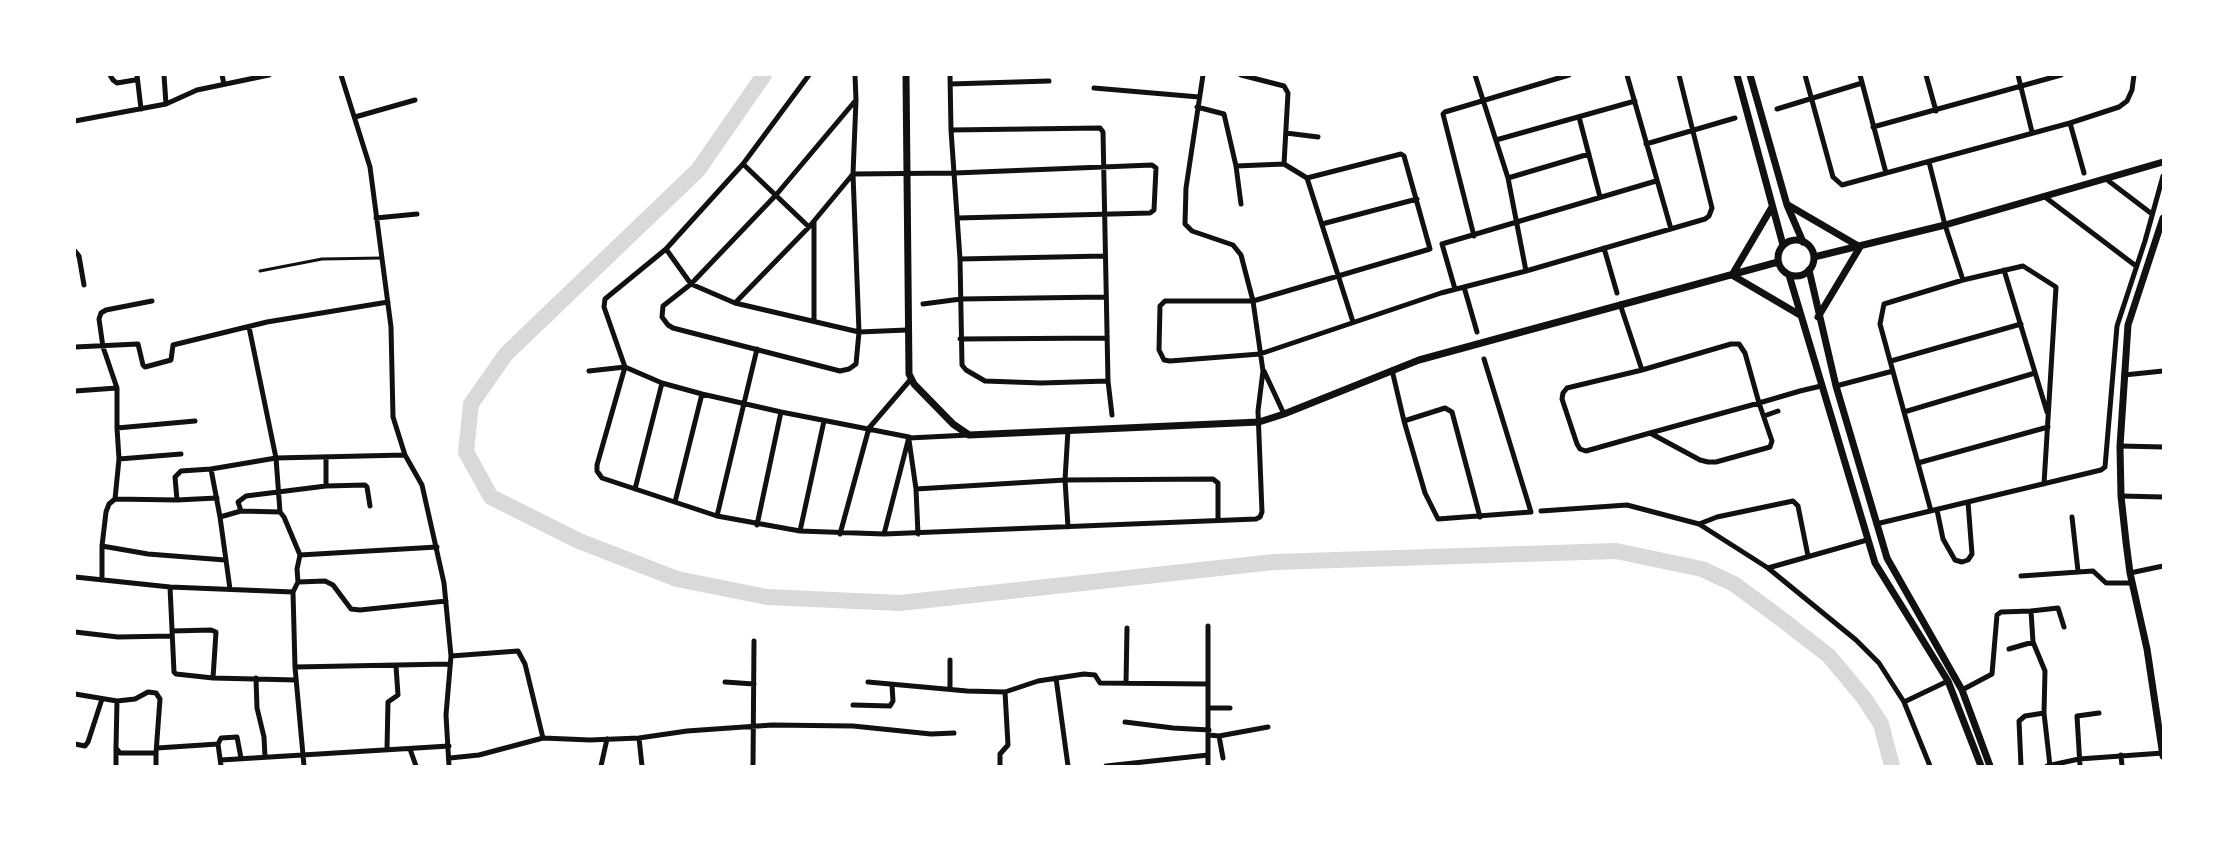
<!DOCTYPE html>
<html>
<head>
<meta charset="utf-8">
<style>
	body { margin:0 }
	#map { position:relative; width:2238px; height:841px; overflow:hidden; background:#fff; font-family:"Fira Sans",sans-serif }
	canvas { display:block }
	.frame { position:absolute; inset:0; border:76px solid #fff; pointer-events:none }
</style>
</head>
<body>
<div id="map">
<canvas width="2238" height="841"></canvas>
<div class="frame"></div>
</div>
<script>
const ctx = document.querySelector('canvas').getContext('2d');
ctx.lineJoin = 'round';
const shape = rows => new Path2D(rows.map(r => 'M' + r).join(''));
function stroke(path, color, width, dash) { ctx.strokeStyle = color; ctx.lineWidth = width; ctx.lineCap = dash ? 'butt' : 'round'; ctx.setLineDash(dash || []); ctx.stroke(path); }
stroke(shape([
	[764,75,698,170,506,354,471,404,466,452,491,497,579,541,677,579,767,597,900,603,1274,562,1616,551,1702,569,1734,584,1780,618,1829,656,1864,698,1881,724,1892,766]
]), '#d9d9d9', 16);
stroke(shape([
	[260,271,322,259,382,258]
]), '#111', 3);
stroke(shape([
	[110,75,113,80,117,83,135,80],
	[137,75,141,109],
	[164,75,166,104],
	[222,75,224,84],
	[341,75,370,167,391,327,393,417,405,455,422,485,444,583,451,656,446,715,449,766],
	[809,75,743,164,666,249,605,299,604,307,625,367,597,465,597,471,602,478,717,516,800,531,884,534,909,437],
	[855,75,856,100,853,174,859,332,856,364,849,369,840,371,673,328,668,325,662,317,663,306,691,284,776,195,856,100],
	[950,75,951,130,960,259,962,365,966,370,985,381,1041,383,1108,381],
	[1241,75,1284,86,1288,93,1284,164,1307,178,1353,322],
	[1475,75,1508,178,1526,271],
	[1627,75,1671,229],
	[1805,75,1833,177,1842,185,2070,123,2119,107,2127,101,2132,90,2134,75],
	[1860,75,1886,173],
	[1926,75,1936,111],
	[2018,75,2032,132],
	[950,84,1049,81],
	[1094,88,1199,97],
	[1197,107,1224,114,1236,166,1241,204],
	[1777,109,1862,83],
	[355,117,415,100],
	[1579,117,1600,197],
	[75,121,166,104,197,90,269,75],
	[2070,123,2084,173],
	[1873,127,2061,75],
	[951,130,1100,128,1103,132,1108,381,1112,415],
	[1286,133,1318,137],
	[1496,140,1635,101],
	[1646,144,1735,118],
	[1929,162,1945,225,1963,280],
	[743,164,809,227],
	[1236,166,1284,164],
	[1307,178,1401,154,1404,156,1430,249,1253,301,1165,301,1160,306,1159,350,1164,360,1170,361,1260,354,1441,293,1526,271,1705,219,1709,216,1712,208,1679,75],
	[1508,178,1589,154],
	[2106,179,2152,214],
	[2045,197,2136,266],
	[376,218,417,214],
	[1322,224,1417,199],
	[1474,236,1443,114,1445,112,1569,75],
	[1604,248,1617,293],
	[666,249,691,284,735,303,859,332,907,330],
	[75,251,79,256,84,285],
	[960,259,1105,256],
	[2004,270,2047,412],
	[1464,287,1477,332],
	[1455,289,1442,244,1656,181],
	[735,303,809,227,853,174,955,173,1152,165,1156,168,1154,210,1150,213,958,218],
	[923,304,961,299,1106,297],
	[1620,304,1642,370],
	[814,320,814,221],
	[249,327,276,458,280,512],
	[960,339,1107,338],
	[75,347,138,344,143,365,145,367,171,360,173,345,267,322,388,302],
	[1891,361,2021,324],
	[1392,370,1404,421,1425,493,1438,519,1531,512,1484,359],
	[589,371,625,367,662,383,702,394,781,412,909,437,909,438,969,435],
	[1264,371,1284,414],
	[2124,375,2163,371],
	[1836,386,1893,371],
	[75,391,117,388],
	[1904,412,2035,373],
	[1764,416,1778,411],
	[1404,421,1445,408,1452,412,1480,517],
	[117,428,195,421],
	[1650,433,1700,460,1708,462,1716,462,1770,447,1772,441,1759,403,1745,353,1739,344,1731,344,1642,370,1567,388,1563,393,1562,399,1577,444,1580,449,1586,451,1650,433,1759,403,1800,391,1821,386],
	[909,440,916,489,918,534],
	[2120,446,2163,447],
	[119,459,181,454],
	[1918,463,2048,427],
	[211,469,220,517],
	[326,486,365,485,367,487,370,506],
	[635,489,662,383],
	[916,489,1065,480,1213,479,1218,483,1218,520],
	[2121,496,2163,497],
	[115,499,119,459,117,428,117,388,103,347,99,319,101,313,106,310,152,301],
	[177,500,217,498],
	[675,502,702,394],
	[1937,510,1943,539,1955,560,1962,562,1968,560,1972,554,1968,502],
	[241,511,280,512,284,517,300,555],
	[1541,511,1627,505,1699,524,1768,568,1856,640,1879,663,1904,702,1930,766],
	[1931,511,1880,324,1884,304,1963,280,2023,266,2056,287,2044,484],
	[717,516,757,349],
	[2072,517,2078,571],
	[1699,524,1717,517,1793,501,1798,506,1808,556],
	[1876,524,2101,470,2105,467,2117,326,2145,241,2163,176],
	[757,525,781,412],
	[1068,527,1065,480,1068,430],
	[800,531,824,421],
	[840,534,869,428,911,379],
	[884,534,1256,519,1260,517,1262,512,1258,411,1263,371,1253,301,1241,255,1233,245,1192,231,1185,224,1186,188,1203,75],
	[102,546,148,554,225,560],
	[1768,568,1867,540],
	[2130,573,2163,566],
	[2021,576,2093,571,2106,583,2132,583],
	[75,577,170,587,293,592],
	[102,579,102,546,106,512,109,504,115,499,177,500,175,477,181,471,211,469,276,458,405,455],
	[298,582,325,581,333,585,351,609,360,610,446,601],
	[170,587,174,672,176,674,213,678,296,680],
	[230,589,220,517,241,511,238,502,246,496,326,486,326,457],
	[2031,611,2058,608,2064,627],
	[1208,626,1208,766],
	[172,631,211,630,216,632,213,678],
	[75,632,118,637,172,636],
	[2009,649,2033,642],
	[451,656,518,651,525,664,543,738],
	[950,660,950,689],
	[295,667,449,664],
	[256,678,257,708,264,737,265,757],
	[1056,678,1068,766],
	[725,682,754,684],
	[868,682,967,691,1005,692,1038,681,1084,674,1095,675,1100,683,1207,684],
	[1126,683,1127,628],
	[1962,690,1992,674,1997,615,2001,612,2031,611,2033,642,2045,671,2044,713,2050,766],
	[75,694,117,701,135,699,148,692,156,693,160,699,156,753,120,753,116,748,117,701],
	[1904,702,1948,681],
	[853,705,890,706,893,701,892,685],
	[1209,708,1230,708],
	[1125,722,1173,728,1209,730],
	[1209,735,1219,736,1268,727],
	[1219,736,1223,758],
	[639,738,642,766],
	[75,744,85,746,88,742,102,699],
	[218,744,221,738,237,737,241,758],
	[157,748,218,744,221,766],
	[387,749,388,702,398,695,396,666],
	[410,749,416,766],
	[156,753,156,766],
	[2121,755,2122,766],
	[450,758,479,755,543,738,590,740,639,738,687,731,772,725,853,726,931,734,954,733],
	[221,760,449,746],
	[116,766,116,748],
	[304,766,295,667,293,592,298,582,297,569,300,555,437,547],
	[601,766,607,739],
	[753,766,754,641],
	[1000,766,1000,754,1008,745,1005,692],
	[1106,766,1208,755],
	[2021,766,2019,721,2025,716,2044,713],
	[2047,766,2079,759,2163,753],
	[2080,766,2077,716,2099,713]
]), '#111', 5);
stroke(shape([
	[906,75,909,374,914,384,953,424,969,435,1259,422,1284,414,1419,360,1778,262],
	[1737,75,1783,245],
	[1750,75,1787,205,1803,242],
	[1788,205,1860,247,1818,317],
	[1772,207,1732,275,1800,315],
	[2163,218,2128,325,2120,446,2121,496,2126,542,2130,573,2147,649,2163,756],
	'1778 258a18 18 0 1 1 36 0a18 18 0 1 1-36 0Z',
	[1814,257,1945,225,2163,162],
	[1809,270,1836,386,1887,558,1962,690,1990,766],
	[1789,275,1875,563,1948,681,1981,766]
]), '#111', 7);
</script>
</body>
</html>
